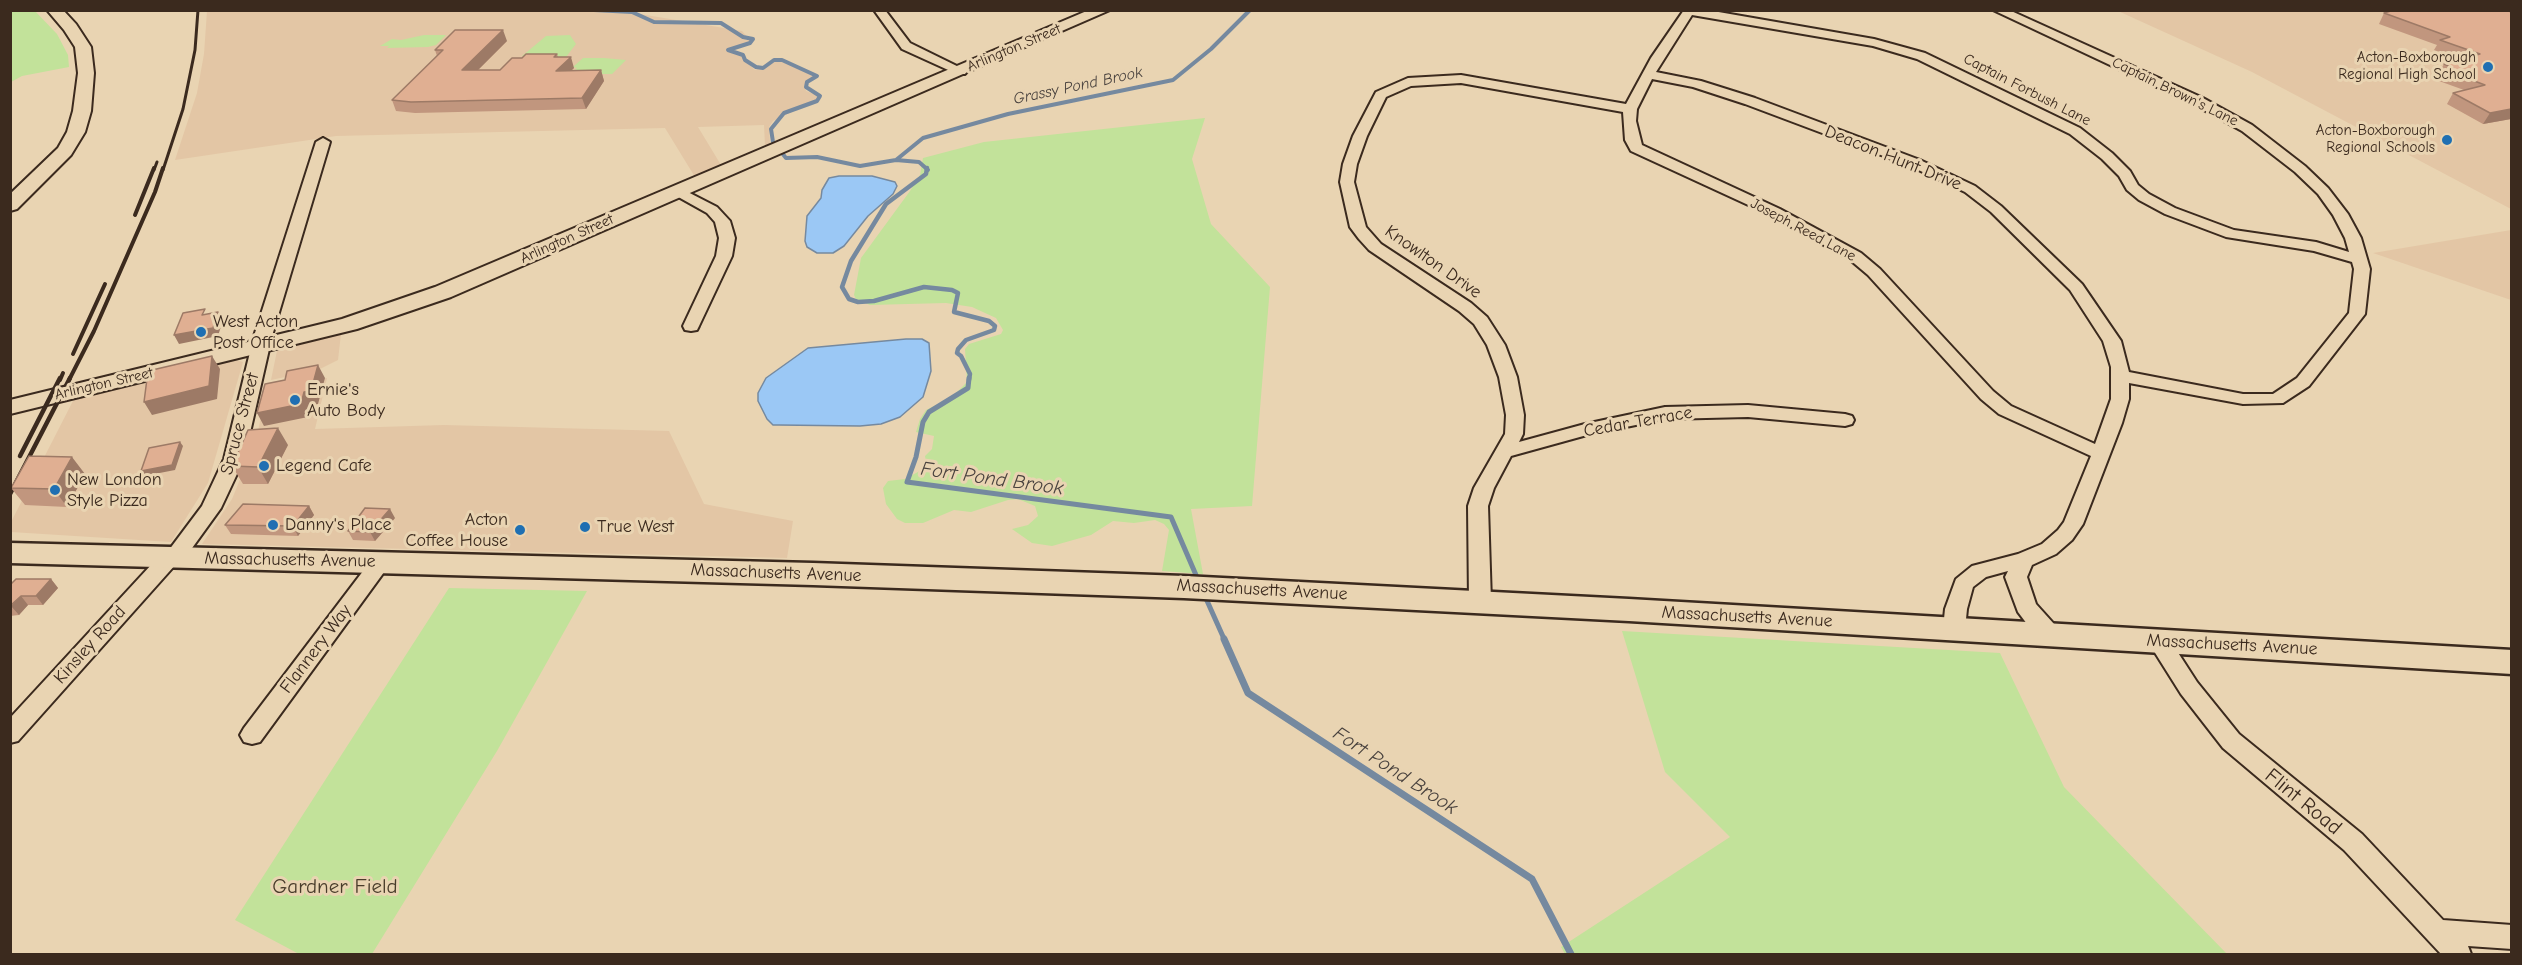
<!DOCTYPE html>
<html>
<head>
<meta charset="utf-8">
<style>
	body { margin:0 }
	#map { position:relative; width:2522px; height:965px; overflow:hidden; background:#e9d4b2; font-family:"Comic Neue",sans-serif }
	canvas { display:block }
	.frame { position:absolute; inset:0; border:12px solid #3b2a1e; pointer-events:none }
</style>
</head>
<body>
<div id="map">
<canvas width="2522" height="965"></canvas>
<div class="frame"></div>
</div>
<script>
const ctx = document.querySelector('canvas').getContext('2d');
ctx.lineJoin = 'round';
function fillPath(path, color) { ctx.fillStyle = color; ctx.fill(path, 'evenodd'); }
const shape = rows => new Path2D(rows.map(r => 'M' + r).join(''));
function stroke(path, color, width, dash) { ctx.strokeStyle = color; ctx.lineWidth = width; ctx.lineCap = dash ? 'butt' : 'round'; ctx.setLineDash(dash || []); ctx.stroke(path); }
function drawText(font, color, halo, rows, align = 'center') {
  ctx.font = font + ' "Comic Neue",sans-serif'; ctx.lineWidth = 6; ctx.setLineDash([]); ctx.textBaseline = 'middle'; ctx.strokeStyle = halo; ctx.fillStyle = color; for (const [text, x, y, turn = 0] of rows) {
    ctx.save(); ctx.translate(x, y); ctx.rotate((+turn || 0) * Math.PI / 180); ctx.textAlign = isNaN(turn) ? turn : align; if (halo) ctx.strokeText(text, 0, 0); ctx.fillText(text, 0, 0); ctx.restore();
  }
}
fillPath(shape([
	[569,10,640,14,742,31,751,41,730,52,740,55,755,70,774,62,782,62,813,74,814,78,804,85,806,91,822,97,773,121,769,127,770,144,765,146,764,125,698,127,721,165,695,177,665,128,336,136,175,160,197,93,204,54,207,11],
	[2118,11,2511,11,2511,209,2252,72],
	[2511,230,2511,300,2373,253],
	[341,334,338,360,318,370,271,380,277,351],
	[236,360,243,362,208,483,171,542,11,532,10,524,75,397],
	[327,378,315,429,444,425,669,431,704,504,793,521,787,558,202,544,232,499,256,440,267,389]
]), '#e3c6a5');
fillPath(shape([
	[11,10,35,11,57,34,68,55,69,67,22,76,11,82],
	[424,35,446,35,436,45,428,47,387,48,389,46,380,46,392,39,401,40],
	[570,35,576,44,566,57,522,56,546,36],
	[583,58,604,58,626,60,612,74,570,74,577,68,573,67],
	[1205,118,1192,159,1211,224,1270,287,1252,506,1191,509,1203,574,1162,571,1169,530,1164,524,1155,520,1134,523,1113,521,1091,535,1052,546,1032,543,1012,529,1028,525,1038,516,1035,506,1018,499,1008,500,971,512,954,510,923,523,905,523,897,519,886,504,883,488,888,481,905,479,927,467,925,456,932,449,934,436,916,432,920,419,926,410,952,397,967,382,965,349,969,344,1001,334,1003,330,996,318,972,307,946,303,870,305,856,299,854,295,861,258,910,191,920,175,923,158,984,142],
	[449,588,587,591,497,751,372,954,299,954,235,920],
	[1622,631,2000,653,2064,787,2227,954,1565,954,1561,947,1730,837,1665,772]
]), '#c2e29a');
const water = shape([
	[839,176,872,176,895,182,897,186,893,194,868,216,844,246,833,253,817,253,807,247,805,241,807,216,821,198,822,190,829,178,839,176],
	[906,339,922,339,929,343,931,371,923,397,900,417,881,424,860,426,779,425,773,425,767,419,758,401,758,393,766,378,808,348,906,339]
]);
fillPath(water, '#9bc8f5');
stroke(water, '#75899f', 1.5);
stroke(shape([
	[594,10,632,12,654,22,721,23,743,37,753,39,750,43,728,50,743,55,745,60,756,67,763,68,774,60,782,60,817,76,807,82,806,87,820,96,817,101,784,113,771,129,773,142,786,158,817,157,860,166,896,160,919,162,928,170],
	[896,160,923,138,1008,114,1173,80,1211,49,1250,10]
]), '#75899f', 4);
stroke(shape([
	[927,168,926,174,886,204,851,261,842,287,849,299,858,302,874,301,924,287,952,290,958,293,954,312,989,321,995,326,994,330,966,340,958,349,957,353,961,356,970,374,969,380]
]), '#75899f', 4.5);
stroke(shape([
	[969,378,968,388,929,412,923,422,916,457,907,482,1171,517,1199,582],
	[1204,594,1225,641]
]), '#75899f', 5);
stroke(shape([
	[1224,639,1248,693,1532,879,1571,954]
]), '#75899f', 7);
const minor = shape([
	[874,10,885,10,910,43,967,71,965,74,957,74,902,49,874,10],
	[1684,10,1707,10,1874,39,1925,53,2080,128,2112,153,2130,171,2138,185,2149,194,2175,208,2234,230,2316,242,2349,252,2345,238,2333,215,2318,194,2295,172,2242,131,2193,104,1993,10,2009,10,2203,98,2252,125,2305,166,2328,188,2348,214,2361,238,2370,269,2365,314,2309,386,2283,403,2243,404,2129,383,2129,399,2122,423,2083,524,2072,540,2056,554,2032,565,2027,577,2036,604,2063,634,2060,640,2052,642,2044,640,2033,632,2018,612,2005,577,2008,571,1986,577,1973,587,1967,609,1965,629,1962,635,1954,637,1946,635,1943,629,1945,609,1956,579,1972,566,2018,554,2042,544,2058,530,2064,522,2091,456,1999,414,1981,399,1868,275,1849,259,1770,215,1631,151,1625,140,1623,112,1461,83,1411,86,1386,97,1367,136,1357,164,1354,182,1366,227,1381,244,1471,303,1487,317,1505,345,1517,377,1524,415,1523,434,1519,442,1585,424,1665,407,1748,405,1845,414,1852,416,1854,420,1852,424,1845,426,1748,417,1665,419,1587,435,1511,456,1494,488,1488,506,1491,602,1488,607,1480,610,1472,607,1469,602,1468,506,1474,488,1505,434,1506,415,1499,377,1487,345,1474,324,1459,311,1369,250,1359,239,1350,227,1340,182,1343,164,1353,136,1376,92,1408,78,1461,75,1626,104,1651,58,1684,10],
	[1692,15,1873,46,1917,59,2070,134,2102,159,2119,176,2127,190,2139,200,2165,214,2226,237,2314,251,2352,262,2354,269,2349,313,2297,378,2273,394,2243,394,2129,372,2121,341,2082,284,2001,206,1975,186,1920,160,1755,98,1701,81,1656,72,1692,15],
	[1652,79,1693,87,1745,104,1910,166,1965,192,1991,212,2070,290,2103,341,2111,367,2111,399,2095,444,2011,406,1993,391,1880,269,1861,253,1780,209,1642,145,1636,121,1637,109,1652,79],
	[323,138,330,142,272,336,244,459,221,508,182,562,176,564,18,741,10,743,10,718,163,552,169,550,202,506,224,459,254,336,316,142,323,138],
	[678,187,717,207,730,221,735,238,732,256,699,326,697,330,691,331,685,330,683,326,716,256,719,238,715,222,707,213,673,194,671,191,673,188,678,187],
	[380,556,387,558,390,563,387,568,260,742,252,744,244,742,240,735,244,728,373,558,380,556],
	[2158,632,2166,634,2197,682,2239,734,2362,834,2443,920,2512,925,2512,949,2468,946,2471,954,2441,954,2344,850,2223,748,2181,694,2147,640,2150,634,2158,632]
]);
const tertiary = shape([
	[47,10,63,10,76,24,91,47,94,73,91,111,85,132,71,155,17,209,10,211,10,194,58,148,67,132,73,111,78,73,75,47,64,30,47,10],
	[1089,10,1110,10,451,297,357,329,10,414,10,400,342,319,435,287,1089,10]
]);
const secondary = shape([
	[10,543,813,563,1184,576,1629,599,2512,650,2512,674,1629,621,1184,598,813,585,10,563,10,543]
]);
stroke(minor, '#3b2a1e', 4);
stroke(tertiary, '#3b2a1e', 4);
stroke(secondary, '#3b2a1e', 5);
fillPath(minor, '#e9d4b2');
fillPath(tertiary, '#e9d4b2');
fillPath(secondary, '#e9d4b2');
stroke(shape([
	[154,170,157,162],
	[163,170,183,109,195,50,198,10]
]), '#3b2a1e', 3);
stroke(shape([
	[135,215,154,168],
	[73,354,105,284],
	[60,380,63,373],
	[69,380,94,331,155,192,163,168]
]), '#3b2a1e', 4);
stroke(shape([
	[20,456,60,378],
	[10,494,70,378]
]), '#3b2a1e', 4.5);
fillPath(shape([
	[2507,10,2511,119,2483,124,2447,104,2453,93,2464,90,2439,81,2442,76,2438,75,2444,64,2460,60,2434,50,2437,45,2379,24,2384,13],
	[507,41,478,70,500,70,522,58,557,54,558,57,574,68,571,71,601,70,604,81,586,109,415,113,396,111,392,100,437,56,435,50],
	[288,445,268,484,243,484,232,466],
	[85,474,67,507,25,505,11,488],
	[309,506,314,515,298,536,231,534,225,525],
	[395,518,375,541,353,540,348,531],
	[51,579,58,588,43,605,28,605,19,615,10,616,10,585]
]), '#c1967e');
fillPath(shape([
	[503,30,507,41,467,81,462,70],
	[571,57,574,68,559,82,556,71],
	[601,70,604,81,586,109,582,98],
	[2511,109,2511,119,2483,124,2490,113],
	[218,312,223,320,218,336,179,344,174,335],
	[212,356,220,369,217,399,152,415,144,402],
	[318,365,325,378,318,404,311,405,308,417,264,426,257,413],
	[278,428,288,445,268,484,258,467],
	[180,442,183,446,175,470,144,476,141,471],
	[72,457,85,474,67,507,54,489],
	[309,506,314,515,298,536,293,526],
	[390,509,395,518,375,541,370,532],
	[51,579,58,588,43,605,36,596],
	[21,596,28,605,19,615,11,606]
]), '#9d7a66');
const building = shape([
	[2394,10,2507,10,2511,12,2511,109,2490,113,2453,93,2485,85,2445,70,2453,68,2444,64,2480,54,2440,40,2450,37,2384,13,2394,10],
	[455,30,503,30,462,70,500,70,512,58,522,58,526,54,557,54,554,57,571,57,556,71,601,70,582,98,411,102,392,100,443,50,435,50,455,30],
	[205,309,202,315,218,312,213,328,174,335,183,313,205,309],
	[212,356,209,386,144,402,148,371,212,356],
	[318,365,311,391,304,392,301,404,257,413,265,384,285,380,287,371,318,365],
	[278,428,258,467,232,466,248,430,278,428],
	[180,442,172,465,141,471,149,448,180,442],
	[29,456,72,457,54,489,11,488,29,456],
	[243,504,309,506,293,526,225,525,243,504],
	[365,508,390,509,370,532,348,531,365,508],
	[16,579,51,579,36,596,21,596,10,606,10,585,16,579]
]);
fillPath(building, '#e0af92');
stroke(building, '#9d7a66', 1.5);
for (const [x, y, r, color] of [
	[2488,67,6,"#1f6fb2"],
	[2447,140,6,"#1f6fb2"],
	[201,332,6,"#1f6fb2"],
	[295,400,6,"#1f6fb2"],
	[264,466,6,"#1f6fb2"],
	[55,490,6,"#1f6fb2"],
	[273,525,6,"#1f6fb2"],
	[585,527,6,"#1f6fb2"],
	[520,530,6,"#1f6fb2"]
]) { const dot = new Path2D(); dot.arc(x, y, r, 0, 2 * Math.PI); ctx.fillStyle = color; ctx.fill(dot); stroke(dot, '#e9d4b2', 2); }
drawText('15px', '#3b2a1e', '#e9d4b2', [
	["Arlington Street",1014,48,-23],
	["Captain Forbush Lane",2027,90,27],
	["Captain Brown's Lane",2175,92,26],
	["Joseph Reed Lane",1803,230,28],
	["Arlington Street",567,239,-24],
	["Arlington Street",104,384,-13]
]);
drawText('15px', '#3b2a1e', '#e9d4b2', [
	["Acton-Boxborough",2476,58],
	["Regional High School",2476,75],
	["Acton-Boxborough",2435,131],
	["Regional Schools",2435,148]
], 'right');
drawText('italic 16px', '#49423e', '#e9d4b2', [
	["Grassy Pond Brook",1078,86,-12]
]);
drawText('18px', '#3b2a1e', '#e9d4b2', [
	["Deacon Hunt Drive",1893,158,22],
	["Knowlton Drive",1433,262,35],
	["Cedar Terrace",1638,422,-10],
	["Spruce Street",240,424,-75],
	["Massachusetts Avenue",290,560,1],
	["Massachusetts Avenue",776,573,2],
	["Massachusetts Avenue",1262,590,3],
	["Massachusetts Avenue",1747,617,3],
	["Kinsley Road",90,645,-48],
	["Massachusetts Avenue",2232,645,3],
	["Flannery Way",316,649,-53]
]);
drawText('18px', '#3b2a1e', '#e9d4b2', [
	["West Acton",213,322],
	["Post Office",213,343],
	["Ernie's",307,390],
	["Auto Body",307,411],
	["Legend Cafe",276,466],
	["New London",67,480],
	["Style Pizza",67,501],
	["Acton",508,520,"right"],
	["Coffee House",508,541,"right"],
	["Danny's Place",285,525],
	["True West",597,527]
], 'left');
drawText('italic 20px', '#49423e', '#e9d4b2', [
	["Fort Pond Brook",992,479,8],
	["Fort Pond Brook",1395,771,33]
]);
drawText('21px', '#3b2a1e', '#e9d4b2', [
	["Flint Road",2303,802,39]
]);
drawText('21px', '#483c2a', '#e9d4b2', [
	["Gardner Field",335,887]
]);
</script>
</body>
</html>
